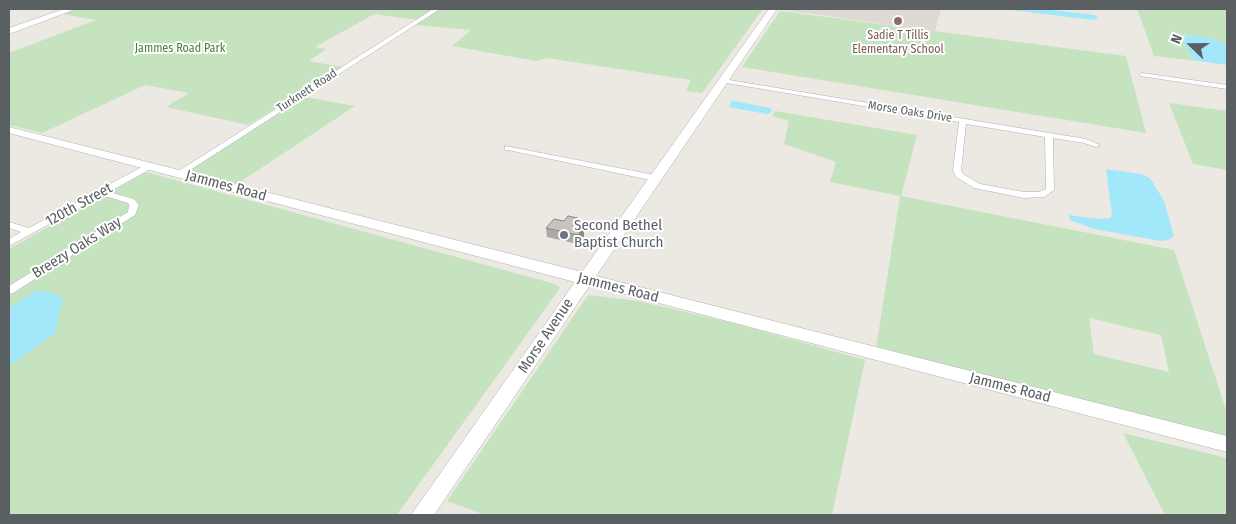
<!DOCTYPE html>
<html>
<head>
<meta charset="utf-8">
<style>
	body { margin:0 }
	#map { position:relative; width:1236px; height:524px; overflow:hidden; background:#ece8e2; font-family:"Fira Sans Condensed",sans-serif }
	canvas { display:block }
	.frame { position:absolute; inset:0; border:10px solid #5a5f62; pointer-events:none }
	.north { position:absolute; left:1166px; top:20px; width:50px; height:50px; -webkit-text-stroke:4px #fff; paint-order:stroke; rotate:292deg; font-size:14px; font-weight:700; line-height:20px; text-align:center; color:#5a5f62 }
	.north::after { content:''; display:block; margin:auto; width:18px; height:22px; background:#5a5f62; clip-path:polygon(50% 0,100% 100%,50% 72%,0 100%) }
</style>
</head>
<body>
<div id="map">
<canvas width="1236" height="524"></canvas>
<div class="frame"></div>
<div class="north">N</div>
</div>
<script>
const ctx = document.querySelector('canvas').getContext('2d');
ctx.lineJoin = 'round';
function fillPath(path, color) { ctx.fillStyle = color; ctx.fill(path, 'evenodd'); }
const shape = rows => new Path2D(rows.map(r => 'M' + r).join(''));
function stroke(path, color, width, dash) { ctx.strokeStyle = color; ctx.lineWidth = width; ctx.lineCap = dash ? 'butt' : 'round'; ctx.setLineDash(dash || []); ctx.stroke(path); }
function drawText(font, color, halo, rows, align = 'center') {
  ctx.font = font + ' "Fira Sans Condensed",sans-serif'; ctx.lineWidth = 4; ctx.setLineDash([]); ctx.textBaseline = 'middle'; ctx.strokeStyle = halo; ctx.fillStyle = color; for (const [text, x, y, turn = 0] of rows) {
    ctx.save(); ctx.translate(x, y); ctx.rotate((+turn || 0) * Math.PI / 180); ctx.textAlign = isNaN(turn) ? turn : align; if (halo) ctx.strokeText(text, 0, 0); ctx.fillText(text, 0, 0); ctx.restore();
  }
}
fillPath(shape([
	[777,9,941,9,935,31]
]), '#dfd9d3');
fillPath(shape([
	[77,9,435,9,417,20,374,14,315,47,327,49,308,61,343,67,248,125,166,107,189,93,145,85,42,133,9,125,9,53,96,20,63,14],
	[440,9,763,9,702,93,686,91,691,80,547,58,536,61,452,46,471,30,415,25],
	[1137,9,1227,10,1227,45,1214,39,1189,35,1183,37,1192,58,1198,61,1154,56],
	[780,11,1126,56,1146,133,742,67],
	[305,97,355,106,237,184,188,172,196,165],
	[1169,103,1227,111,1227,170,1193,164],
	[775,111,917,135,901,196,1174,250,1227,413,1227,437,876,348,900,196,830,182,836,162,784,144,789,121,772,116],
	[1089,318,1161,335,1169,372,1094,354],
	[146,172,555,284,560,288,397,515,9,515,9,249],
	[588,295,638,301,733,323,865,360,832,515,485,515,447,501],
	[1123,433,1227,458,1227,515,1165,515]
]), '#c6e3bf');
fillPath(shape([
	[1003,9,1046,9,1095,15,1099,18,1093,20],
	[1189,35,1214,39,1227,45,1227,65,1198,61,1192,58,1182,39,1183,37],
	[735,101,770,108,772,110,769,114,766,114,729,107,731,102],
	[1106,169,1141,174,1150,178,1164,201,1174,236,1168,240,1161,241,1094,229,1070,220,1069,215,1100,219,1110,218,1112,215],
	[44,290,63,298,55,333,9,366,9,308,36,291]
]), '#a3e7fa');
const street = shape([
	[433,9,440,9,181,176,175,176,174,174,433,9],
	[1142,73,1227,85,1227,89,1140,76,1139,75,1142,73],
	[723,79,1086,139,1100,145,1096,147,1084,143,1053,138,1054,190,1044,197,1024,198,974,188,956,177,953,170,959,122,721,82,720,81,723,79],
	[966,124,1045,137,1046,189,1039,192,1024,192,980,184,963,174,961,170,966,124],
	[505,146,655,175,659,178,655,181,508,150,505,150,505,146],
	[149,163,153,166,152,168,109,192,134,199,139,205,135,215,13,293,9,294,9,286,128,212,129,205,128,203,102,195,9,246,9,239,21,232,9,228,9,222,29,228,149,163]
]);
const secondary = shape([
	[64,9,76,9,9,34,9,28,64,9],
	[769,9,777,9,596,276,1227,436,1227,452,590,285,434,515,411,515,575,282,9,133,9,127,582,272,769,9]
]);
stroke(street, '#adb1b4', 1);
stroke(secondary, '#aeb3b6', 1);
fillPath(street, '#fff');
fillPath(secondary, '#fff');
fillPath(shape([
	[578,218,578,226,584,236,578,244,547,237,546,228,564,221]
]), '#aca8a4');
fillPath(shape([
	[578,218,578,227,573,224],
	[584,227,584,236,578,244,578,235]
]), '#8c8886');
const building = shape([
	[568,216,578,218,573,224,584,227,578,235,546,228,554,219,564,221,568,216]
]);
fillPath(building, '#c8c3bf');
stroke(building, '#8c8886', 1);
for (const [x, y, r, color] of [
	[898,21,5,"#8d6e63"],
	[564,235,5,"#6b7280"]
]) { const dot = new Path2D(); dot.arc(x, y, r, 0, 2 * Math.PI); ctx.fillStyle = color; ctx.fill(dot); stroke(dot, '#fff', 2); }
drawText('12px', '#785e54', '#fff', [
	["Sadie T Tillis",898,36],
	["Elementary School",898,50]
]);
drawText('12px', '#458239', '#fff', [
	["Jammes Road Park",180,49]
]);
drawText('12px', '#5a5f62', '#fff', [
	["Turknett Road",307,91,-33],
	["Morse Oaks Drive",910,112,9]
]);
drawText('15px', '#5a5f62', '#fff', [
	["Jammes Road",226,186,15],
	["120th Street",79,205,-29],
	["Breezy Oaks Way",77,248,-32],
	["Jammes Road",618,288,14],
	["Morse Avenue",546,336,-56],
	["Jammes Road",1010,388,14]
]);
drawText('15px', '#5b616d', '#fff', [
	["Second Bethel",574,226],
	["Baptist Church",574,243]
], 'left');
</script>
</body>
</html>
